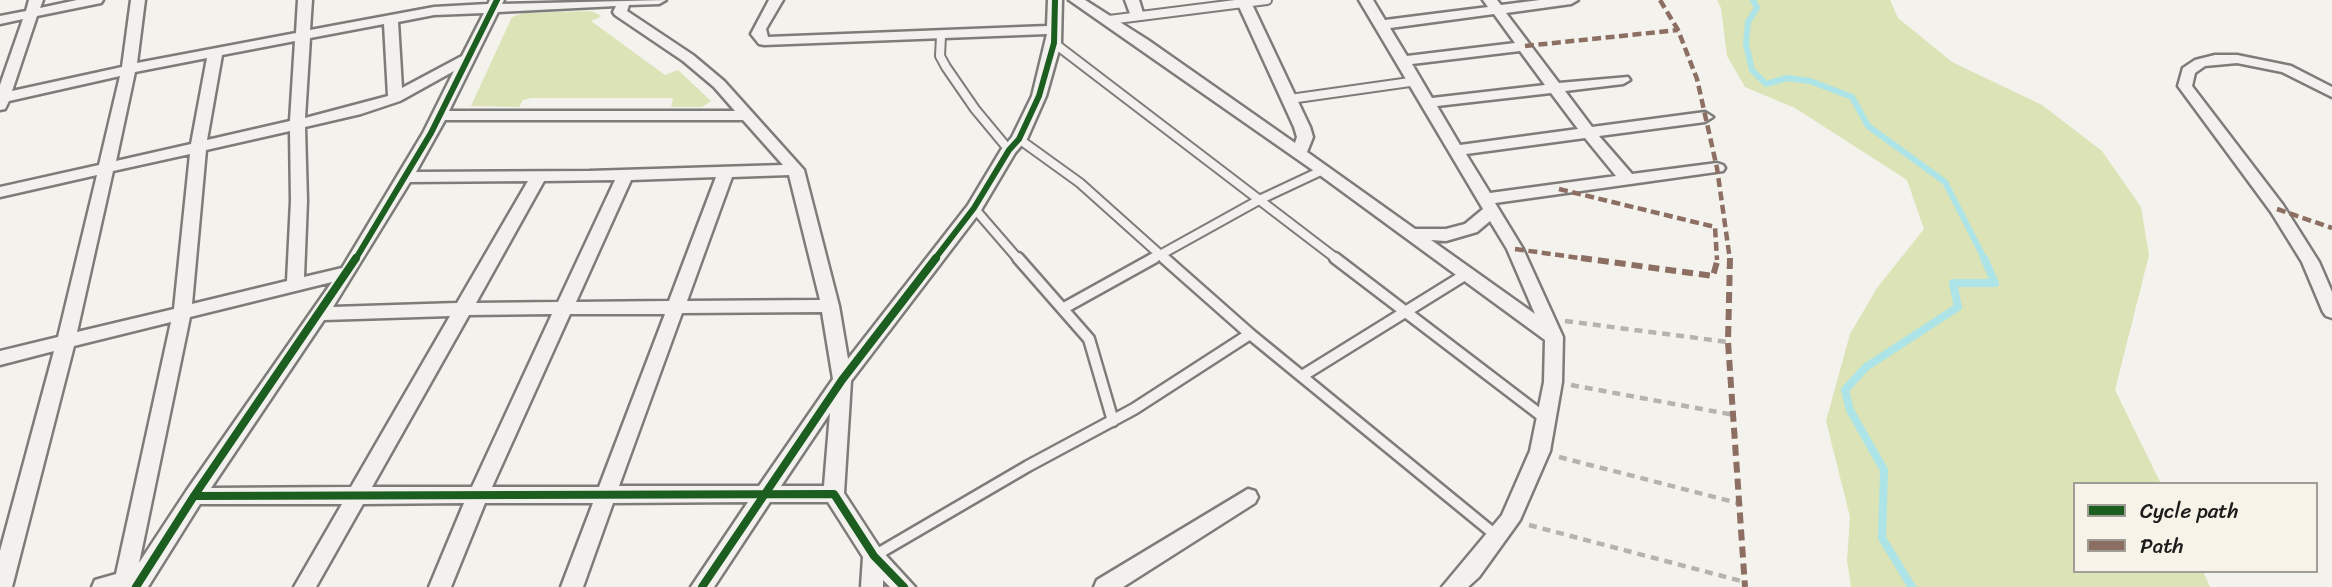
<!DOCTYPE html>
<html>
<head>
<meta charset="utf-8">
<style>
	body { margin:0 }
	#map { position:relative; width:2332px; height:587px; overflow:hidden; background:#f4f2ec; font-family:Sriracha,sans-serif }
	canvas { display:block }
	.legend { position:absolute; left:2073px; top:482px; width:245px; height:91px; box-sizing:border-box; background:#f7f3e8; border:2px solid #9f9d96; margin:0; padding:9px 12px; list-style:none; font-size:21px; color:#1c1c1c }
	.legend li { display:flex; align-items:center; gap:14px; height:35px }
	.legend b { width:35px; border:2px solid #9f9d96 }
</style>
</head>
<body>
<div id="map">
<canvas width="2332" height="587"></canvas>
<ul class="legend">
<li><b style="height:9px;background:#1b5e20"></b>Cycle path</li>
<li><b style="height:9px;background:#8d6e63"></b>Path</li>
</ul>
</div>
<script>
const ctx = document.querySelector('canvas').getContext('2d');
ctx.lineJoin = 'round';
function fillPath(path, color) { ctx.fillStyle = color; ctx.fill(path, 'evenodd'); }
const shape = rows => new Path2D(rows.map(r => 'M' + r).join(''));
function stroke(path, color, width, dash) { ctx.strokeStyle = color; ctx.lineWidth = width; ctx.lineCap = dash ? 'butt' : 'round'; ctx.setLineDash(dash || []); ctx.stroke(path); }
fillPath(shape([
	[1717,0,1890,0,1898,18,1952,62,2042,105,2102,151,2141,207,2149,255,2115,390,2161,484,2075,484,2075,571,2203,571,2210,587,1851,587,1847,560,1850,517,1826,421,1850,334,1877,288,1924,229,1907,180,1795,108,1745,87,1727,56,1721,8],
	[591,11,602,16,591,21,665,75,678,70,711,101,702,107,671,107,673,100,671,98,531,98,523,100,519,107,471,106,512,17,524,13]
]), '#dbe3b7');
stroke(shape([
	[1753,0,1757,8,1748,22,1746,44,1752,70,1766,84,1787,78,1810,81,1852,97,1868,126,1945,182,1985,260]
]), '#ace4e8', 6);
stroke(shape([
	[1912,587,1882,538,1884,470,1850,410,1845,390,1866,367,1958,307,1953,283,1995,283,1984,258]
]), '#ace4e8', 8);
const laneFar1 = shape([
	[1109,20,1267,0],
	[941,36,940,56,946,67,975,109,1009,150],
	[1054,43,1338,260],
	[1290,99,1417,81],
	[1019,139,1080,183,1166,260],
	[974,208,1019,260],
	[1151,260,1259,200,1323,170]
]);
const lane = shape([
	[1018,258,1089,339,1113,421],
	[1164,258,1250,334,1498,537],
	[1335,258,1546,419],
	[1064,308,1154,258],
	[1302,376,1468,273],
	[874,556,1028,466,1134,409,1250,334]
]);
const street = shape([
	[29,0,43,0,40,8,77,0,103,0,101,3,37,16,12,91,122,67,131,0,145,0,137,63,296,33,298,0,312,0,310,30,434,7,488,4,490,0,504,0,502,4,666,0,659,4,629,5,627,11,693,55,724,81,804,170,839,306,848,359,968,205,1001,150,1012,137,1032,96,1047,34,764,45,759,44,751,34,769,0,783,0,766,29,768,37,1047,26,1048,0,1062,0,1061,43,1046,96,1027,139,1015,153,980,212,851,381,844,493,881,550,915,587,890,587,883,580,883,587,861,587,863,557,828,502,770,502,714,587,691,587,748,502,613,503,583,587,561,587,593,503,485,503,451,587,429,587,464,503,363,504,316,587,294,587,342,504,200,504,148,587,92,587,95,580,116,574,171,322,74,346,12,587,0,587,0,551,54,351,0,365,0,351,58,337,97,175,0,197,0,187,99,165,120,76,9,101,5,109,0,110,0,85,23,19,0,24,0,16,26,11,29,0],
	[616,6,613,12,615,15,683,61,714,87,735,111,449,111,498,12,616,6],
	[484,13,462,56,402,88,398,22,434,15,484,13],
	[384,24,388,96,305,118,310,38,384,24],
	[295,41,290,121,207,140,222,55,295,41],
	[207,58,191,144,116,161,135,72,207,58],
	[454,71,423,133,342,268,304,277,307,201,305,127,361,114,400,101,454,71],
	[445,120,743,120,783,165,589,171,416,172,445,120],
	[290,131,291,201,287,281,192,304,206,150,290,131],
	[190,154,174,309,77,332,113,171,190,154],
	[789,175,820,300,687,301,732,177,789,175],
	[716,177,669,301,576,302,631,180,716,177],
	[615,180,558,302,476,303,544,181,615,180],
	[528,181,457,303,333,307,410,182,528,181],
	[332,282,187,490,139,563,190,317,332,282],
	[822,312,833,379,759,486,619,486,682,313,822,312],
	[552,314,472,487,372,487,469,315,552,314],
	[570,314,665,314,599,487,492,487,570,314],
	[450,316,351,487,211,488,324,320,450,316],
	[830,413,824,486,781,486,830,413],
	[1069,0,1085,0,1148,40,1295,143,1297,137,1294,127,1236,0,1250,0,1310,127,1313,137,1307,152,1415,229,1446,229,1465,224,1483,209,1359,0,1373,0,1385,20,1488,7,1483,0,1497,0,1501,5,1540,0,1578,0,1571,4,1506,13,1559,83,1628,77,1630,80,1623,84,1565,91,1592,127,1705,112,1713,117,1705,122,1599,136,1632,174,1717,163,1723,165,1725,168,1723,171,1495,203,1523,249,1563,337,1562,382,1550,451,1520,520,1479,577,1468,587,1442,587,1502,515,1530,451,1544,382,1545,340,1317,173,1069,0],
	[1494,14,1515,43,1407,56,1390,28,1494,14],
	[1520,51,1545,85,1432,98,1412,64,1520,51],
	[1551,93,1578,129,1460,145,1437,106,1551,93],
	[1585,138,1616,176,1490,193,1466,154,1585,138],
	[1490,221,1507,249,1535,314,1431,240,1446,241,1477,232,1490,221],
	[1125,0,1139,0,1144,16,1142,19,1132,19,1125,0],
	[2215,55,2237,55,2291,66,2332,87,2332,97,2282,72,2237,63,2205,66,2195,73,2192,86,2283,205,2319,262,2332,292,2332,318,2326,316,2323,312,2302,262,2271,212,2178,86,2183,68,2195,60,2215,55],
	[1248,489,1255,491,1258,497,1255,503,1123,587,1094,587,1097,580,1248,489]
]);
stroke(laneFar1, '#7d7c7a', 12);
stroke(lane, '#7d7c7a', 15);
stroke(street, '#7d7c7a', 5);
stroke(shape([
	[1565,321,1728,342],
	[1571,385,1734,415],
	[1559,457,1738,503],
	[1529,525,1745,582]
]), '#b4b3b0', 4.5, [8, 6]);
stroke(laneFar1, '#f2f1ed', 8);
stroke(lane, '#f2f1ed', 10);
fillPath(street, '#f2f1ed');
stroke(shape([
	[1660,0,1678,30,1697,79,1717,168,1730,260],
	[1525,46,1678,30],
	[1559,189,1715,227,1717,260],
	[2277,209,2332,228],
	[1515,249,1594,260]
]), '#8d6e63', 4.5, [9, 4.5]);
stroke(shape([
	[1581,258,1713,276,1718,258],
	[1730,258,1728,342,1745,587]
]), '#8d6e63', 6, [11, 6]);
stroke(shape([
	[355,260,431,133,497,0],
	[934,260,974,208,1009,150,1019,139,1039,96,1054,43,1055,0]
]), '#1b5e20', 6);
stroke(shape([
	[194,496,834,494,874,556,904,587],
	[136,587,194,496,356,258],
	[702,587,842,380,936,258]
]), '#1b5e20', 8);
</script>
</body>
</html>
